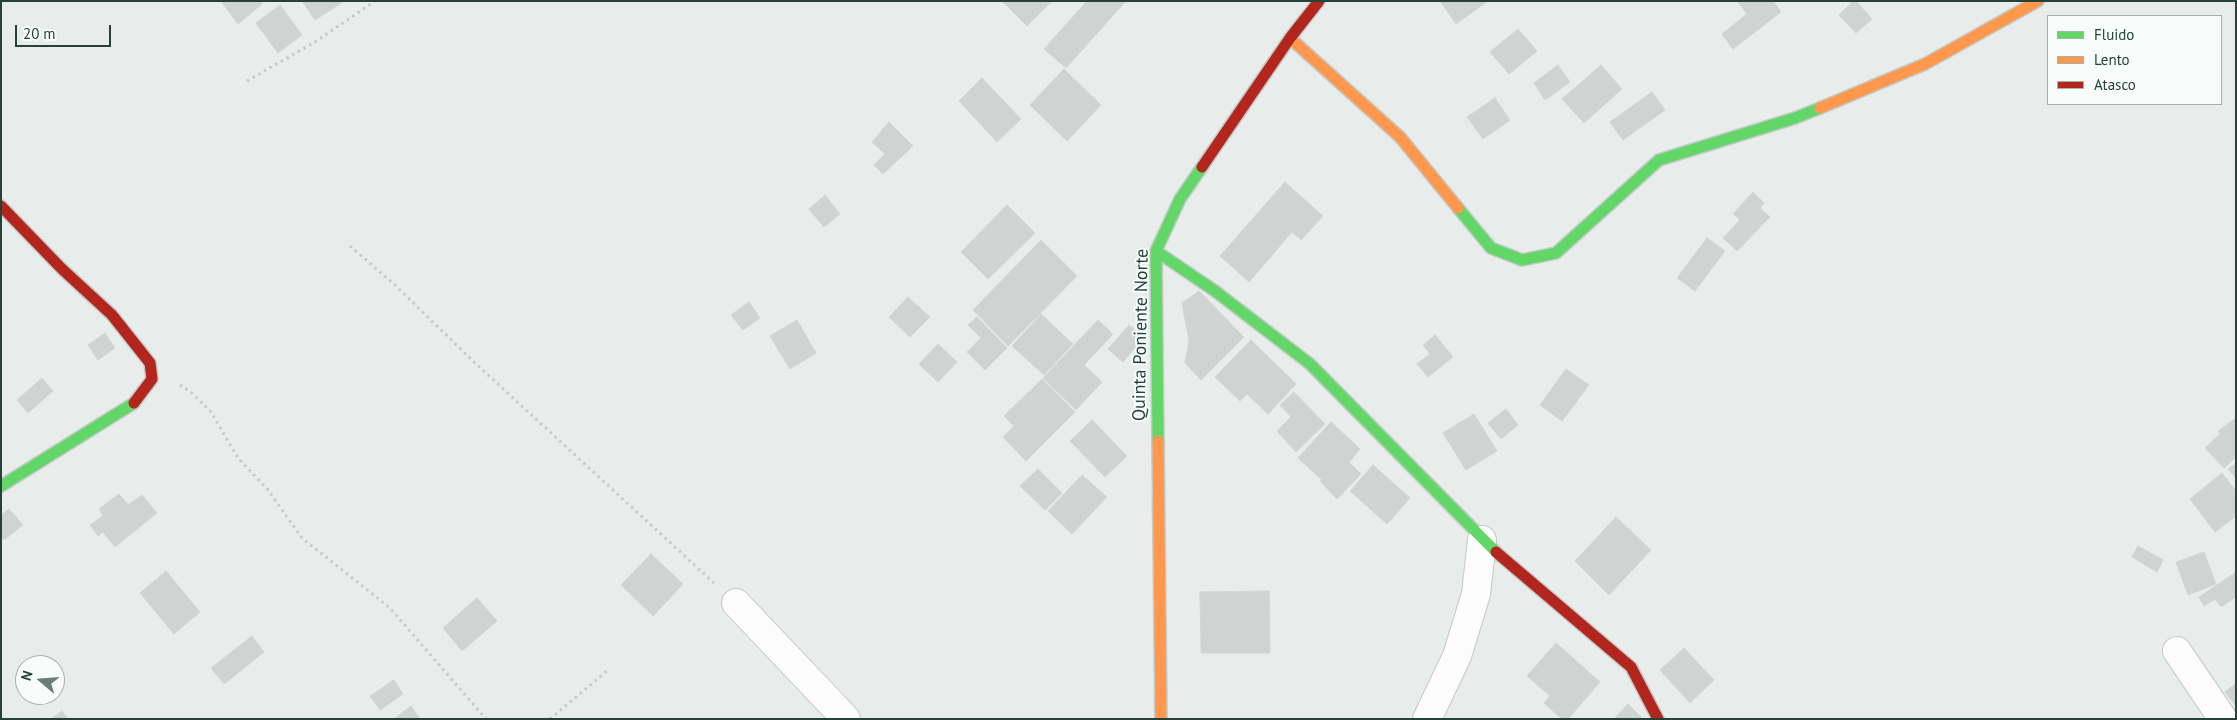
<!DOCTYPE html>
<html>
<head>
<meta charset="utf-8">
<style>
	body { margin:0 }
	#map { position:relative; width:2237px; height:720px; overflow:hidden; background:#e8edeb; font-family:"PT Sans",sans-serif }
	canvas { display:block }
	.frame { position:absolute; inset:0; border:2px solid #24423a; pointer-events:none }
	.legend { position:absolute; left:2047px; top:15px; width:175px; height:90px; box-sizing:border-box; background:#f7fbf9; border:1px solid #a3b1ad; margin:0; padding:6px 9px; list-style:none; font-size:15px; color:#24423a }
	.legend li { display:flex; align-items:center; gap:10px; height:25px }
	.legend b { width:25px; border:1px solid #a3b1ad }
	.north { position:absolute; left:15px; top:655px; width:50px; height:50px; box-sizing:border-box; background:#f7fbf9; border:1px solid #a3b1ad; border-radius:50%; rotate:288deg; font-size:14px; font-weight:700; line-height:20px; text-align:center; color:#24423a }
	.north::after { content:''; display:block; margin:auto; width:18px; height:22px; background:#697e78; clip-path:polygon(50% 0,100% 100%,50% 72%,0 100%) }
	.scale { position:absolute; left:15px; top:25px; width:96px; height:22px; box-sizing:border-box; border:2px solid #24423a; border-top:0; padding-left:6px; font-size:15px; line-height:18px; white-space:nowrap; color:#24423a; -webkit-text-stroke:4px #f7fbf9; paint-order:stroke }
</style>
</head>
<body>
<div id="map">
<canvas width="2237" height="720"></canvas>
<div class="frame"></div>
<ul class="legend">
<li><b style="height:6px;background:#63d668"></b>Fluido</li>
<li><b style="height:6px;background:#ff974d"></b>Lento</li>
<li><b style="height:6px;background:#b3261e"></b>Atasco</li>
</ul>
<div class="north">N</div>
<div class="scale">20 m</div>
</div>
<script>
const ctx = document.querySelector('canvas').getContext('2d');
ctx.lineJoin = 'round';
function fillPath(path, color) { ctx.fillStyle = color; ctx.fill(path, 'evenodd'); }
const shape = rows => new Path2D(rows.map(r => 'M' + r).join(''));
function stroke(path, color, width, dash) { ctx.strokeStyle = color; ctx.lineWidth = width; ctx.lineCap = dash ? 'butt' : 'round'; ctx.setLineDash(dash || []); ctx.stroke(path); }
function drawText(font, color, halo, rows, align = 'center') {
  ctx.font = font + ' "PT Sans",sans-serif'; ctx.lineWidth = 4; ctx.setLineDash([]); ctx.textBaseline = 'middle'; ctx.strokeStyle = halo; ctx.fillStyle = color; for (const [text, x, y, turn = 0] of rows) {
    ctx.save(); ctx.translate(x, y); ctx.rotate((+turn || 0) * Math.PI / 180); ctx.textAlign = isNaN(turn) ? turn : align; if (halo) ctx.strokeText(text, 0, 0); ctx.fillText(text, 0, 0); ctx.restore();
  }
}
const building = shape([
	[221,1,260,1,262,4,238,24,221,1],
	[302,1,343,1,343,2,315,20,302,1],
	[1002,1,1052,1,1027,26,1002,1],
	[1087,1,1126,1,1066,68,1044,49,1087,1],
	[1440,1,1488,1,1456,24,1440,1],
	[1737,1,1773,1,1781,12,1733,49,1722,34,1747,14,1737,1],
	[1853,1,1856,1,1872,19,1856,33,1839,15,1853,1],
	[280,5,302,35,278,53,256,23,280,5],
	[1518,29,1537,51,1509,74,1490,52,1518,29],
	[1558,65,1570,82,1545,100,1534,83,1558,65],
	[1601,65,1622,89,1584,123,1562,99,1601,65],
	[1064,69,1101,105,1067,141,1030,105,1064,69],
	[982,78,1021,119,997,142,959,101,982,78],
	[1652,92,1665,110,1623,140,1610,122,1652,92],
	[1495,98,1510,120,1483,139,1467,117,1495,98],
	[889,122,913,146,883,174,874,165,885,154,872,142,889,122],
	[1285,182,1323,216,1301,240,1292,232,1249,282,1220,256,1285,182],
	[1753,192,1764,203,1760,208,1770,217,1737,251,1723,238,1740,220,1733,214,1753,192],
	[825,195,840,214,824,227,809,209,825,195],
	[1007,205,1035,233,988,279,961,252,1007,205],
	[1707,238,1725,251,1695,291,1677,278,1707,238],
	[1041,240,1077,276,1008,346,973,310,1041,240],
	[1199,291,1244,337,1201,380,1185,363,1189,341,1182,303,1199,291],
	[908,297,930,317,910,337,889,317,908,297],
	[749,302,760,318,743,330,731,315,749,302],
	[1041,314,1073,344,1044,375,1012,346,1041,314],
	[977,317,1007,348,985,370,967,352,981,338,968,325,977,317],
	[797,320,816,353,790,369,770,336,797,320],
	[1098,320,1113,334,1084,365,1102,382,1076,410,1043,378,1098,320],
	[1129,325,1144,337,1123,362,1108,349,1129,325],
	[105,333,115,348,98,360,88,345,105,333],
	[1435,335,1453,357,1428,377,1417,364,1430,354,1423,345,1435,335],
	[1251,340,1296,384,1268,414,1247,394,1240,401,1215,377,1251,340],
	[938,344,957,362,938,382,919,364,938,344],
	[1566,369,1589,385,1562,421,1540,405,1566,369],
	[42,378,53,391,28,413,17,400,42,378],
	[1042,379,1075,412,1026,461,1003,437,1014,426,1004,416,1042,379],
	[1294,392,1325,424,1296,452,1277,431,1291,417,1280,405,1294,392],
	[1506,409,1518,425,1501,439,1488,423,1506,409],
	[1474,414,1497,451,1466,470,1443,433,1474,414],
	[2236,418,2236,457,2224,468,2205,448,2220,434,2218,431,2236,418],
	[1092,420,1127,456,1105,477,1070,441,1092,420],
	[1331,422,1360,449,1349,462,1361,474,1337,499,1320,481,1322,480,1298,458,1331,422],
	[2236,463,2236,478,2228,469,2236,463],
	[1373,465,1410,498,1387,524,1350,491,1373,465],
	[1038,469,1062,493,1045,510,1020,486,1038,469],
	[2222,473,2236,491,2236,516,2215,532,2190,499,2222,473],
	[1082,475,1107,497,1072,534,1048,511,1082,475],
	[119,494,128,505,142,495,157,513,115,547,103,532,98,536,90,525,103,516,99,509,119,494],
	[9,509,23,525,4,540,1,537,1,515,9,509],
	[1616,517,1651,550,1609,595,1575,561,1616,517],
	[2138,546,2163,560,2157,572,2132,557,2138,546],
	[2204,552,2216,584,2188,595,2176,562,2204,552],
	[651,554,683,584,653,616,621,585,651,554],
	[166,571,200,612,174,634,140,593,166,571],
	[2236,572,2236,597,2221,607,2215,599,2204,606,2199,597,2236,572],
	[1269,591,1270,653,1201,653,1200,592,1269,591],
	[477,598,497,621,462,651,443,628,477,598],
	[252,636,264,652,224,684,211,668,252,636],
	[1556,643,1600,682,1568,719,1562,719,1544,703,1550,696,1527,676,1556,643],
	[1684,648,1714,680,1690,703,1660,670,1684,648],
	[394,680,403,694,380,710,370,696,394,680],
	[2236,683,2236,706,2225,692,2236,683],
	[1628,704,1643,719,1614,719,1628,704],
	[411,706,420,719,394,719,411,706],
	[62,711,68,719,51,719,62,711]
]);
fillPath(building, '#cfd4d2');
stroke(building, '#d1d6d4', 1);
const street = shape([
	[736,603,846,719],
	[2177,651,2223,719],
	[1427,719,1457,656,1476,594,1482,540]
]);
const fast = shape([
	[1458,208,1491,248,1522,260,1556,253,1659,160,1795,118,1820,108],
	[1156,251,1215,291,1310,364,1496,552],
	[1158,441,1156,251,1180,199,1202,167],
	[1,486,134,403]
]);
const slow = shape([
	[1290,38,1400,137,1458,208],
	[1820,108,1925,64,2038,1],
	[1158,441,1161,719]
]);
const jam = shape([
	[1202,167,1290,38,1319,1],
	[1,206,62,269,112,315,150,363,152,379,134,403],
	[1496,552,1631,667,1658,719]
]);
stroke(street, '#c5cac8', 30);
stroke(fast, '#c3cbc8', 14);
stroke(slow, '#c3cbc8', 14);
stroke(jam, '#c3cbc8', 14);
stroke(shape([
	[247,81,315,42,375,1],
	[350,246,395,285,474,362,714,583],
	[180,385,192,393,211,412,238,458,268,490,302,538,390,608,486,719],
	[550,719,608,670]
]), '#c3ccca', 3, [2.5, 4]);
stroke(street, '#fcfcfc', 28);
stroke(fast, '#63d668', 11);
stroke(slow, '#ff974d', 11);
stroke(jam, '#b3261e', 11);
drawText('18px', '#24423a', '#f7fbf9', [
	["Quinta Poniente Norte",1141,335,-89]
]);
</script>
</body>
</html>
